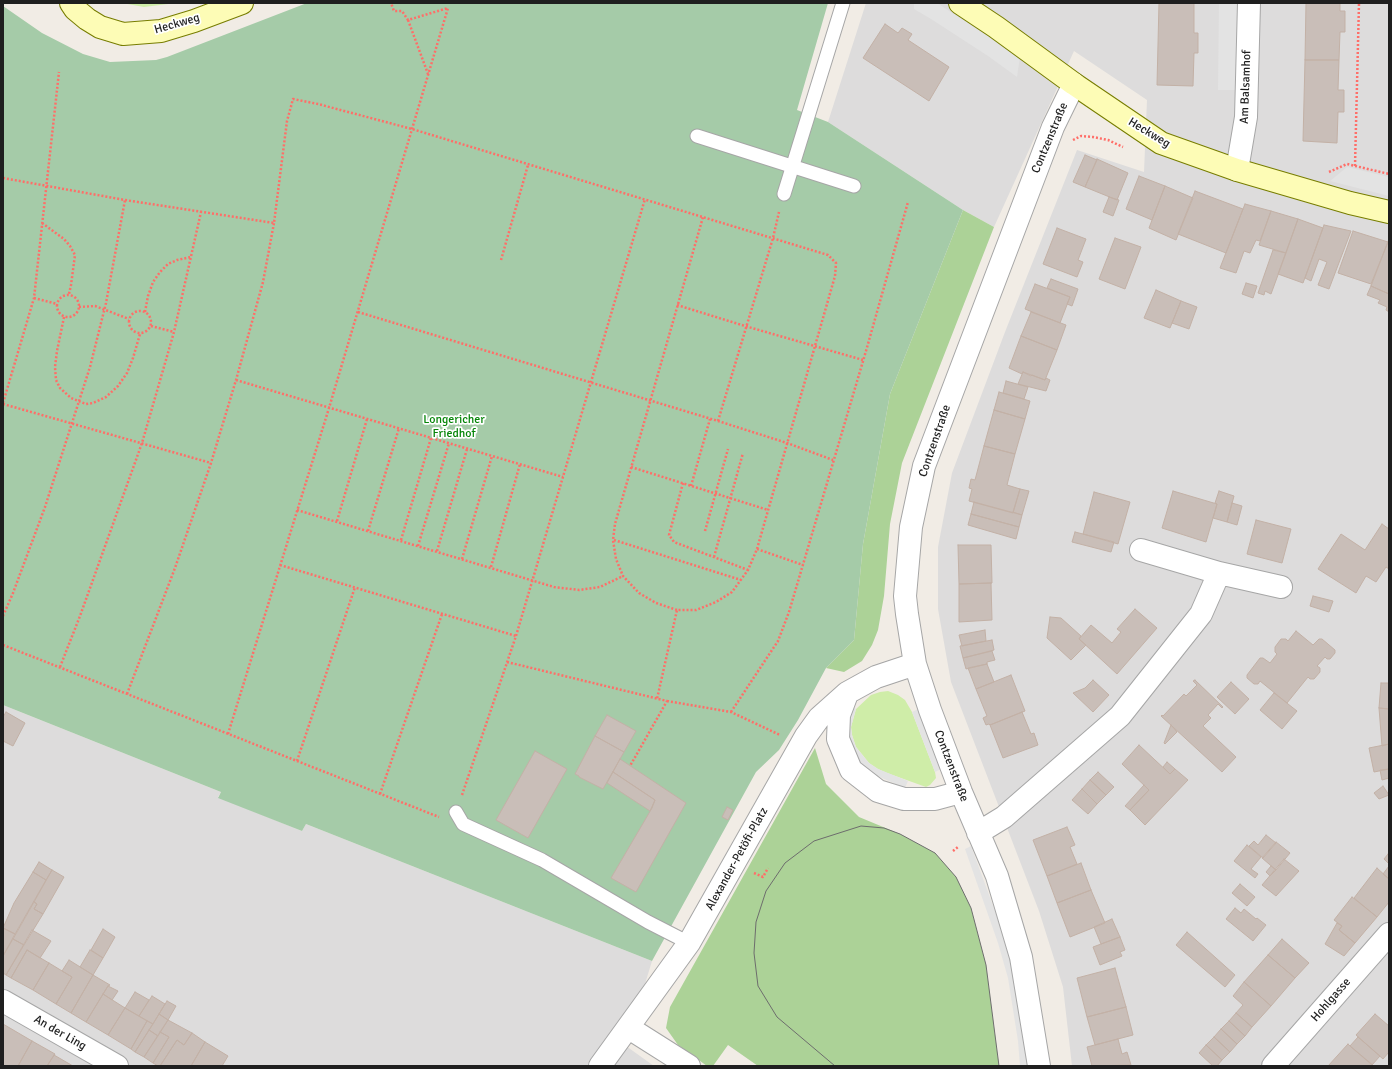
<!DOCTYPE html>
<html>
<head>
<meta charset="utf-8">
<style>
	body { margin:0 }
	#map { position:relative; width:1392px; height:1069px; overflow:hidden; background:#f1ece5; font-family:Signika,sans-serif }
	canvas { display:block }
	.frame { position:absolute; inset:0; border:4px solid #1f1f1f; pointer-events:none }
</style>
</head>
<body>
<div id="map">
<canvas width="1392" height="1069"></canvas>
<div class="frame"></div>
</div>
<script>
const ctx = document.querySelector('canvas').getContext('2d');
ctx.lineJoin = 'round';
function fillPath(path, color) { ctx.fillStyle = color; ctx.fill(path, 'evenodd'); }
const shape = rows => new Path2D(rows.map(r => 'M' + r).join(''));
function stroke(path, color, width, dash) { ctx.strokeStyle = color; ctx.lineWidth = width; ctx.lineCap = dash ? 'butt' : 'round'; ctx.setLineDash(dash || []); ctx.stroke(path); }
function drawText(font, color, halo, rows, align = 'center') {
  ctx.font = font + ' Signika,sans-serif'; ctx.lineWidth = 3.5; ctx.setLineDash([]); ctx.textBaseline = 'middle'; ctx.strokeStyle = halo; ctx.fillStyle = color; for (const [text, x, y, turn = 0] of rows) {
    ctx.save(); ctx.translate(x, y); ctx.rotate((+turn || 0) * Math.PI / 180); ctx.textAlign = isNaN(turn) ? turn : align; if (halo) ctx.strokeText(text, 0, 0); ctx.fillText(text, 0, 0); ctx.restore();
  }
}
fillPath(shape([
	[866,3,1389,3,1389,1066,1072,1066,1063,987,1039,911,951,682,938,609,938,547,952,473,1005,332,1077,150,1144,172,1147,100,1074,51,994,227,963,210,828,122],
	[3,705,221,792,218,797,302,831,306,824,652,961,626,1046,654,1066,3,1066]
]), '#dddcdc');
fillPath(shape([
	[122,3,176,3,144,7],
	[888,691,898,695,905,700,912,712,935,772,936,778,930,785,926,787,887,773,878,769,869,763,856,747,852,735,851,727,856,709,871,695,880,692]
]), '#cfeda8');
fillPath(shape([
	[963,210,994,227,902,463,890,524,884,596,878,630,872,645,862,661,844,672,826,668,854,640,863,544,890,394],
	[815,748,826,784,859,817,900,834,935,853,956,877,971,908,986,965,999,1066,758,1066,728,1045,713,1066,707,1066,678,1045,666,1028,670,1007]
]), '#acd297');
fillPath(shape([
	[307,3,828,3,797,110,828,122,963,210,890,394,863,544,854,640,826,668,798,720,779,750,756,772,652,961,306,824,302,831,218,798,221,792,3,705,3,6,42,33,83,54,110,62,156,60,167,57]
]), '#a5cba8');
fillPath(shape([
	[914,3,937,3,1020,57,1017,77,988,56,931,19,914,9],
	[1219,3,1237,3,1236,90,1218,90],
	[1347,167,1389,177,1389,196,1330,181],
	[850,705,856,709,851,727,852,735,856,747,869,763,878,769,908,781,905,788,875,775,865,769,857,760,845,738],
	[918,709,941,769,935,772,912,712],
	[971,846,995,911,1015,976,1025,1042,1028,1066,1020,1066,1018,1041,1008,978,998,943,965,849]
]), '#e3e3e3');
const building = shape([
	[1159,3,1194,3,1194,33,1198,33,1198,53,1194,53,1193,86,1157,85,1159,3],
	[1306,3,1340,3,1340,11,1345,11,1345,32,1340,32,1339,60,1305,60,1306,3],
	[885,24,898,33,902,28,912,34,908,40,949,67,929,101,863,58,885,24],
	[1305,60,1339,60,1338,90,1344,90,1344,112,1338,112,1337,143,1303,141,1305,60],
	[1085,155,1097,160,1085,187,1073,182,1085,155],
	[1097,159,1128,173,1117,200,1085,187,1097,159],
	[1139,176,1165,186,1152,220,1126,209,1139,176],
	[1165,186,1193,198,1176,240,1149,228,1165,186],
	[1195,191,1243,209,1226,253,1178,234,1195,191],
	[1109,197,1119,200,1113,216,1103,212,1109,197],
	[1245,204,1271,211,1260,241,1256,240,1250,253,1244,251,1236,273,1220,268,1245,204],
	[1271,211,1298,219,1286,253,1259,245,1271,211],
	[1298,219,1323,228,1303,283,1278,274,1298,219],
	[1324,225,1351,231,1329,289,1318,285,1327,262,1319,259,1311,281,1305,278,1324,225],
	[1057,228,1086,239,1078,260,1083,262,1077,277,1043,264,1057,228],
	[1353,231,1388,242,1371,284,1338,273,1353,231],
	[1115,238,1141,247,1125,289,1099,279,1115,238],
	[1389,239,1389,294,1371,286,1389,239],
	[1273,250,1286,253,1271,294,1265,291,1264,295,1258,293,1273,250],
	[1051,279,1078,289,1072,306,1067,304,1070,297,1047,288,1051,279],
	[1246,283,1257,286,1253,298,1242,294,1246,283],
	[1035,284,1070,297,1060,323,1025,309,1035,284],
	[1371,286,1389,294,1389,312,1386,310,1387,307,1378,303,1380,300,1367,295,1371,286],
	[1156,290,1181,301,1170,328,1144,318,1156,290],
	[1181,301,1197,307,1189,329,1172,323,1181,301],
	[1031,312,1066,325,1057,350,1021,336,1031,312],
	[1021,336,1057,350,1045,380,1032,375,1031,376,1023,372,1022,374,1009,368,1021,336],
	[1023,372,1045,380,1046,378,1050,380,1046,391,1018,384,1023,372],
	[1006,381,1028,387,1024,399,1003,393,1006,381],
	[999,392,1030,401,1025,419,994,410,999,392],
	[994,410,1025,419,1015,454,984,446,994,410],
	[984,446,1015,454,1007,485,1020,489,1013,513,969,501,972,489,969,488,971,479,975,480,984,446],
	[1020,489,1029,491,1022,515,1013,512,1020,489],
	[1173,491,1217,504,1206,542,1162,528,1173,491],
	[1219,491,1234,496,1227,522,1213,518,1217,504,1215,503,1219,491],
	[1094,492,1130,502,1118,544,1083,534,1094,492],
	[974,502,1022,515,1019,527,971,514,974,502],
	[1232,503,1242,506,1237,525,1227,522,1232,503],
	[971,514,1019,527,1016,539,968,525,971,514],
	[1256,520,1291,529,1282,563,1247,554,1256,520],
	[1382,524,1389,529,1389,569,1386,567,1376,582,1366,576,1356,593,1318,569,1341,534,1365,550,1382,524],
	[1075,532,1114,542,1111,552,1072,542,1075,532],
	[958,545,991,545,992,583,959,584,958,545],
	[991,583,992,620,959,622,959,584,991,583],
	[1313,596,1333,601,1329,612,1310,606,1313,596],
	[1135,609,1157,628,1117,674,1079,639,1091,625,1112,643,1121,632,1117,629,1135,609],
	[1050,617,1061,618,1081,636,1079,639,1086,645,1071,660,1047,638,1050,617],
	[985,630,986,641,962,646,959,635,985,630],
	[1296,631,1313,645,1319,639,1322,639,1335,650,1335,653,1330,659,1327,659,1325,657,1317,666,1320,668,1320,672,1314,679,1310,679,1308,677,1287,703,1260,681,1258,684,1254,684,1247,678,1247,675,1260,658,1263,658,1270,663,1277,654,1275,652,1275,647,1281,639,1286,639,1288,641,1296,631],
	[992,640,994,650,963,658,960,646,992,640],
	[992,651,995,660,987,662,987,664,966,669,963,658,992,651],
	[987,664,994,682,976,689,968,668,987,664],
	[1011,675,1025,711,990,725,989,724,986,725,983,718,987,716,976,689,1011,675],
	[1093,680,1109,695,1093,712,1073,693,1085,688,1093,680],
	[1195,680,1223,707,1222,708,1218,704,1208,715,1211,718,1203,726,1236,757,1222,772,1161,716,1162,715,1163,716,1184,694,1186,696,1197,685,1193,681,1195,680],
	[1231,682,1249,699,1235,714,1217,697,1231,682],
	[1381,683,1389,683,1389,709,1379,708,1381,683],
	[1274,693,1297,711,1282,729,1260,710,1274,693],
	[1379,708,1389,709,1389,744,1382,746,1379,708],
	[6,712,25,723,13,746,3,741,3,717,6,712],
	[1022,712,1031,734,1034,733,1038,745,1003,758,990,725,1022,712],
	[607,715,636,731,624,752,595,736,607,715],
	[1171,725,1177,732,1165,744,1164,743,1171,725],
	[595,736,624,752,603,789,579,777,579,776,575,774,595,736],
	[1389,744,1389,769,1374,772,1369,748,1389,744],
	[1139,745,1170,774,1175,769,1188,780,1145,825,1130,810,1149,790,1122,764,1139,745],
	[535,751,567,769,528,838,496,820,535,751],
	[620,759,686,803,636,892,611,878,652,808,655,800,613,772,620,759],
	[1167,762,1175,769,1170,774,1163,767,1167,762],
	[1389,769,1389,778,1382,780,1380,770,1389,769],
	[613,772,655,800,650,811,607,783,613,772],
	[1098,772,1114,787,1106,795,1090,780,1098,772],
	[1090,780,1106,795,1097,804,1082,789,1090,780],
	[1144,785,1149,790,1130,810,1125,806,1144,785],
	[1383,786,1389,795,1379,799,1374,793,1383,786],
	[1082,789,1097,804,1088,814,1072,800,1082,789],
	[727,807,733,810,728,820,722,817,727,807],
	[1067,827,1075,845,1070,847,1077,864,1047,876,1033,840,1067,827],
	[1266,835,1276,843,1263,858,1249,846,1254,841,1258,845,1266,835],
	[1276,842,1290,853,1276,870,1262,858,1276,842],
	[1247,845,1261,857,1251,869,1258,874,1255,878,1234,861,1247,845],
	[1388,854,1389,854,1389,864,1384,859,1388,854],
	[1284,859,1299,871,1276,896,1262,885,1284,859],
	[39,862,52,870,46,880,33,872,39,862],
	[1081,863,1091,890,1057,903,1047,876,1081,863],
	[1271,866,1276,870,1270,876,1266,872,1271,866],
	[1389,866,1389,879,1383,874,1389,866],
	[1377,868,1389,879,1389,902,1377,917,1354,898,1377,868],
	[52,870,64,877,43,914,34,909,37,904,34,902,52,870],
	[33,872,46,880,15,934,3,928,14,903,33,872],
	[1240,884,1255,897,1247,906,1232,893,1240,884],
	[1091,890,1105,923,1070,937,1057,903,1091,890],
	[1352,897,1377,917,1355,943,1339,930,1342,926,1334,920,1352,897],
	[34,902,37,904,34,909,43,914,24,945,13,939,34,902],
	[1235,908,1241,913,1244,909,1256,919,1257,918,1266,925,1253,941,1226,919,1235,908],
	[1112,919,1120,937,1101,944,1094,927,1112,919],
	[1337,923,1342,926,1339,930,1355,943,1344,956,1325,944,1337,923],
	[3,928,15,934,3,956,3,928],
	[103,929,115,937,103,958,91,950,103,929],
	[32,930,51,941,40,958,27,950,11,978,6,975,32,930],
	[1187,932,1235,975,1225,987,1176,945,1187,932],
	[1120,937,1125,950,1120,952,1122,956,1100,965,1093,947,1120,937],
	[13,939,24,945,6,975,3,973,3,956,13,939],
	[1282,939,1309,963,1295,978,1268,955,1282,939],
	[27,950,49,963,33,990,11,978,27,950],
	[90,950,103,958,93,975,80,967,90,950],
	[1268,955,1295,978,1271,1006,1244,982,1268,955],
	[69,960,93,975,71,1013,56,1004,72,977,62,971,69,960],
	[49,963,72,977,56,1004,33,990,49,963],
	[1115,968,1126,1007,1087,1017,1077,978,1115,968],
	[93,975,110,985,108,986,86,1022,71,1013,93,975],
	[1244,982,1271,1006,1252,1027,1236,1013,1243,1005,1233,996,1244,982],
	[108,986,118,991,112,1000,103,994,108,986],
	[135,992,149,1000,139,1016,125,1008,135,992],
	[103,994,125,1008,108,1035,86,1022,103,994],
	[152,996,165,1004,153,1024,139,1016,152,996],
	[167,1001,176,1006,168,1020,159,1014,167,1001],
	[1126,1007,1133,1035,1095,1045,1087,1017,1126,1007],
	[125,1008,147,1021,131,1049,108,1035,125,1008],
	[1236,1013,1252,1027,1245,1036,1229,1021,1236,1013],
	[159,1014,168,1020,158,1036,149,1030,159,1014],
	[1375,1014,1389,1026,1389,1052,1383,1059,1356,1035,1375,1014],
	[168,1020,192,1033,184,1045,177,1040,160,1066,158,1066,153,1063,169,1037,160,1032,168,1020],
	[147,1021,153,1024,135,1052,131,1049,147,1021],
	[1229,1021,1245,1036,1237,1044,1221,1029,1229,1021],
	[3,1024,32,1041,18,1066,3,1066,3,1024],
	[1221,1029,1237,1044,1230,1052,1214,1037,1221,1029],
	[149,1030,158,1036,144,1057,135,1052,149,1030],
	[160,1032,169,1037,153,1063,144,1057,160,1032],
	[192,1033,205,1042,191,1066,160,1066,177,1040,184,1045,192,1033],
	[1214,1037,1230,1052,1222,1060,1206,1045,1214,1037],
	[1358,1037,1380,1056,1372,1065,1350,1046,1358,1037],
	[1118,1039,1122,1054,1127,1052,1131,1065,1092,1066,1087,1047,1118,1039],
	[32,1041,55,1054,47,1066,18,1066,32,1041],
	[205,1042,228,1056,222,1066,191,1066,205,1042],
	[1348,1044,1350,1046,1374,1066,1328,1066,1348,1044],
	[1206,1045,1222,1060,1217,1066,1213,1066,1199,1053,1206,1045],
	[54,1055,73,1066,47,1066,54,1055]
]);
fillPath(building, '#c9beb8');
stroke(building, '#c3b1a6', 1);
const lane = shape([
	[697,136,854,186],
	[784,194,843,3],
	[456,812,463,824,542,860,648,922,689,943]
]);
const street = shape([
	[1237,170,1246,117,1249,3],
	[1141,550,1219,573],
	[847,694,839,715,838,739,851,770,878,791,904,799,935,799,961,792],
	[978,833,1004,817,1120,716,1201,614,1219,573,1281,587],
	[3,1001,117,1066],
	[629,1028,689,1066],
	[600,1066,689,943,806,736,819,718,847,693,876,677,915,664],
	[1039,1066,1021,957,997,876,961,792,930,710,915,664,907,614,905,596,911,527,924,466,1053,127,1074,84],
	[1273,1066,1389,934]
]);
const secondary = shape([
	[71,3,75,9,87,19,100,27,123,34,161,31,194,21,242,3],
	[960,3,996,27,1074,84,1161,143,1237,170,1350,203,1389,212]
]);
stroke(lane, '#a6a6a6', 15);
stroke(street, '#a6a6a6', 24);
stroke(secondary, '#777d00', 24);
stroke(shape([
	[408,20,428,74],
	[1073,140,1081,136,1093,137,1108,140,1123,147],
	[1355,166,1359,3],
	[1329,172,1347,164,1389,174],
	[3,178,125,200,274,223,287,121,293,99,318,104,412,129,828,255,836,263,835,276,757,549,748,570,732,592,716,602,696,610,677,610,657,699],
	[42,223,64,239,70,246,75,255,71,285,69,294],
	[501,260,528,165],
	'57 306a11 11 0 1 1 22 0a11 11 0 1 1-22 0Z',
	[34,298,57,304],
	[677,305,745,326,863,360],
	[79,307,95,306,129,319],
	'129 322a11 11 0 1 1 22 0a11 11 0 1 1-22 0Z',
	[145,312,148,296,153,282,160,272,168,264,177,260,191,257],
	[358,312,718,421,787,443,833,460],
	[64,317,57,351,55,367,56,380,60,388,71,398,86,404,93,403,106,397,118,386,127,373,133,358,140,334],
	[151,326,174,332],
	[236,380,563,477],
	[3,403,34,298,59,72],
	[3,404,211,463],
	[718,421,773,238,779,212],
	[631,467,768,510],
	[683,483,669,535,674,542,748,570],
	[691,486,710,419],
	[297,510,554,587,579,590,600,587,623,576],
	[337,521,367,419],
	[368,531,399,428],
	[705,531,728,449],
	[401,540,431,438],
	[614,540,741,580],
	[418,546,449,443],
	[757,549,803,565],
	[437,551,467,449],
	[714,557,743,453],
	[462,559,492,456],
	[280,565,516,636],
	[491,567,520,464],
	[677,610,656,603,639,593,623,576,616,559,613,540,615,524,703,217],
	[3,616,13,593,45,507,90,367,106,303,125,200],
	[3,645,439,817],
	[507,662,667,701,630,766],
	[60,667,80,616,142,443,174,332,201,212],
	[127,694,175,568,211,463,236,380,263,282,274,223],
	[667,701,731,712,780,735],
	[731,712,778,641,789,612,866,351,908,202],
	[228,734,329,408,448,8,408,20,402,11,394,11,391,3],
	[297,761,355,587],
	[380,794,442,614],
	[462,795,516,636,645,199],
	[953,851,958,847],
	[754,873,763,877,768,868]
]), '#ff6e68', 2.5, [2, 2]);
stroke(lane, '#fff', 13);
stroke(street, '#fff', 22);
stroke(secondary, '#fdfcb6', 22);
stroke(shape([
	[835,1066,777,1017,758,986,754,953,756,922,766,891,785,863,814,841,861,826,884,828,900,834,935,853,956,877,971,908,986,965,999,1066]
]), '#6d6d6d', 1);
drawText('12px', '#1f1f1f', '#fff', [
	["Heckweg",177,24,-16],
	["Am Balsamhof",1246,87,-88],
	["Heckweg",1149,133,31],
	["Contzenstraße",1050,138,-67],
	["Contzenstraße",935,441,-71],
	["Contzenstraße",951,766,69],
	["Alexander-Petöfi-Platz",737,859,-61],
	["Hohlgasse",1331,1000,-49],
	["An der Ling",60,1033,30]
]);
drawText('12px', '#058508', '#fff', [
	["Longericher",454,420],
	["Friedhof",454,434]
]);
</script>
</body>
</html>
